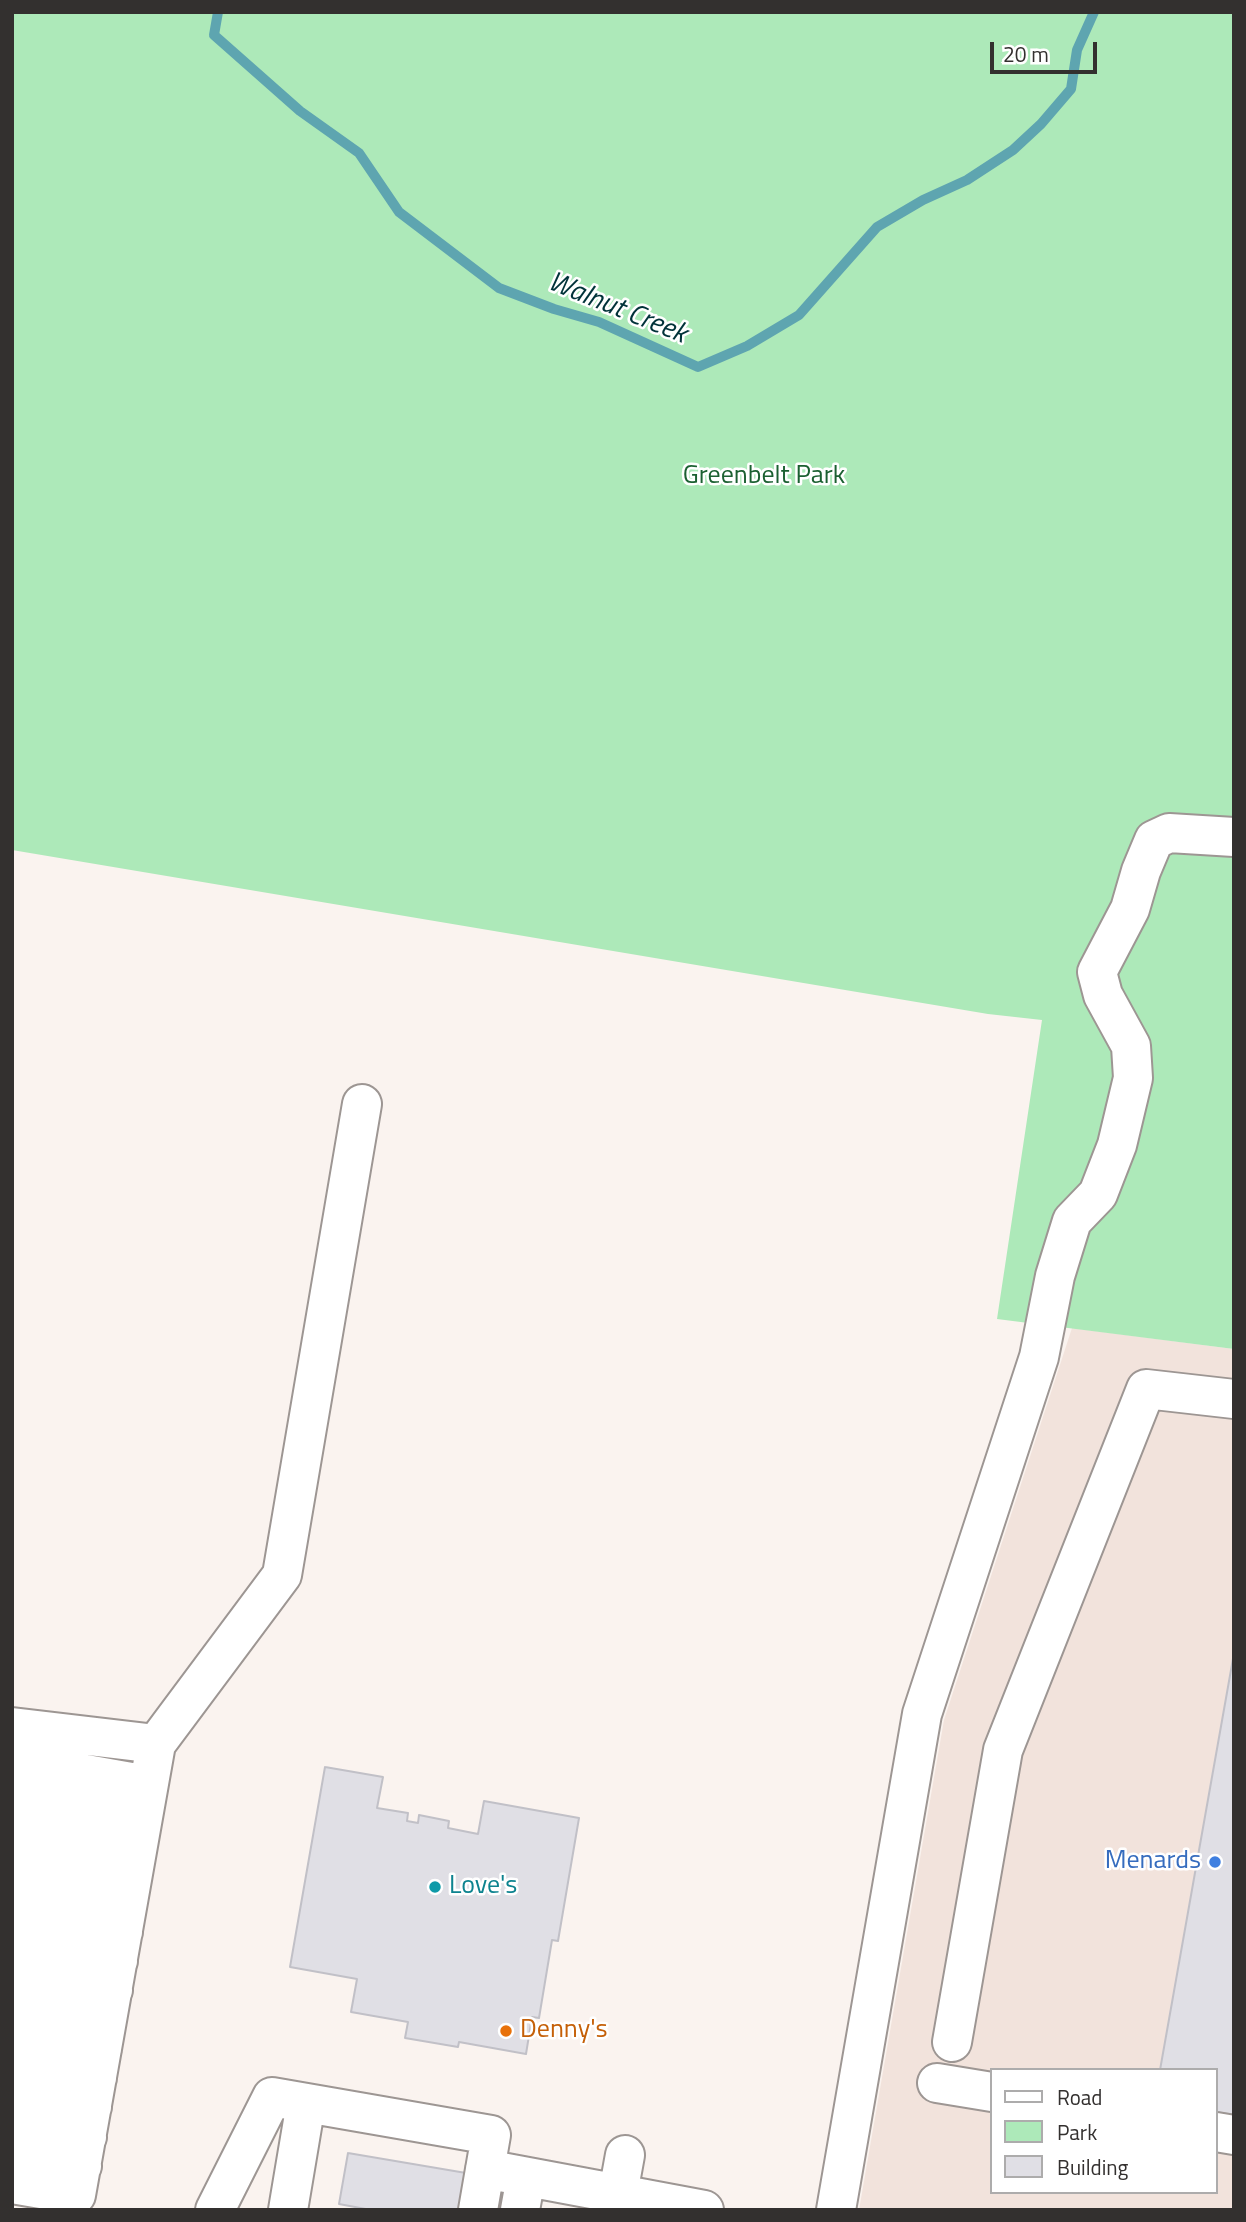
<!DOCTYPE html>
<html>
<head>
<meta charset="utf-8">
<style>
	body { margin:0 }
	#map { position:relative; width:1246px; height:2222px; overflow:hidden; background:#faf3ef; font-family:"Titillium Web",sans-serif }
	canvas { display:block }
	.frame { position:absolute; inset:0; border:14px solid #33302f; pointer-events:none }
	.legend { position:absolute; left:990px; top:2068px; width:228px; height:126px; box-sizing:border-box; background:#fff; border:2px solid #adacac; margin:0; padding:9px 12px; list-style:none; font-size:21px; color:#33302f }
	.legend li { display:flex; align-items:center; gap:14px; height:35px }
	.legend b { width:35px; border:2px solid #adacac }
	.scale { position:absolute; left:990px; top:42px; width:107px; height:32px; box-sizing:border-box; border:4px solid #33302f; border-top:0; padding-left:9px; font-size:21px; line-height:24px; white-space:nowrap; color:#33302f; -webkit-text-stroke:5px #fff; paint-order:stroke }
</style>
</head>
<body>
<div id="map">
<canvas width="1246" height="2222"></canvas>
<div class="frame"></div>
<ul class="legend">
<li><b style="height:9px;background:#fff"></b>Road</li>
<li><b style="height:19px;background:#ade9b9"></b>Park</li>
<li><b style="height:19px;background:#e0dfe5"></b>Building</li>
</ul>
<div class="scale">20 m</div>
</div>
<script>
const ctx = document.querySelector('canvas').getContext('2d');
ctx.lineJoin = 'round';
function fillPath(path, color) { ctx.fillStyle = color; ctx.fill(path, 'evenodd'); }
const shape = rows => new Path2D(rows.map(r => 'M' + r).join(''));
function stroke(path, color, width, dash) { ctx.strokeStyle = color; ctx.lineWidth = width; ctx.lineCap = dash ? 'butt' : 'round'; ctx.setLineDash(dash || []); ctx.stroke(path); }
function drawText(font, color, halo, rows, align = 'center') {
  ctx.font = font + ' "Titillium Web",sans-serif'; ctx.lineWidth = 5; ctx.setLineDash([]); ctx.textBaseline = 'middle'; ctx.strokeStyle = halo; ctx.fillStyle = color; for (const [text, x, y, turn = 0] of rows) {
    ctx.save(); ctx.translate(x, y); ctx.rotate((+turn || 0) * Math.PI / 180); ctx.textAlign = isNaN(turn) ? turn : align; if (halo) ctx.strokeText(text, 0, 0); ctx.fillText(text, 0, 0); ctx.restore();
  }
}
fillPath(shape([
	[1072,1328,1234,1349,1234,2210,859,2210,944,1720],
	[992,2070,1216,2070,1216,2192,992,2192]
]), '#f2e3dc');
fillPath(shape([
	[12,12,1234,12,1234,1349,997,1319,1042,1020,988,1014,12,850]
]), '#ade9b9');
stroke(shape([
	[218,12,214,35,300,111,359,153,399,212,499,288,554,309,599,322,698,367,747,346,799,315,877,227,923,200,967,180,1013,150,1041,124,1071,89,1077,50,1094,12]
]), '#5ea5b0', 10);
const building = shape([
	[1234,1653,1234,2115,1216,2112,1216,2070,1160,2070,1234,1653],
	[325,1767,383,1777,377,1808,408,1813,407,1821,418,1823,419,1815,449,1821,448,1828,478,1834,484,1801,579,1818,558,1941,552,1940,539,2018,532,2017,526,2054,459,2042,458,2047,405,2038,408,2022,351,2012,357,1979,290,1967,325,1767],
	[348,2153,466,2173,460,2210,371,2210,339,2204,348,2153]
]);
fillPath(building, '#e0dfe5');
stroke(building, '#c1c0c7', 2);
const minor = shape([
	[12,1727,156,1744],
	[12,1761,148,1785],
	[12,1792,143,1815],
	[12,1822,138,1844],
	[12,1852,133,1873],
	[12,1882,128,1902],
	[12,1913,123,1932],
	[12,1942,118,1961],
	[12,1973,113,1990],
	[12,2003,107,2019],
	[12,2033,102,2049],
	[952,2042,1003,1750,1146,1389,1234,1399],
	[12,2063,97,2078],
	[937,2083,992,2092],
	[12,2093,92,2107],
	[12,2124,87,2137],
	[1216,2132,1234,2135],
	[12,2154,82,2166],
	[485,2169,704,2210],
	[12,2184,76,2195,156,1744,282,1575,362,1104],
	[215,2210,272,2097,491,2135,478,2210],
	[288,2210,306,2103],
	[520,2210,526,2177],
	[615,2210,625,2155],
	[836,2210,922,1714,1039,1357,1055,1276,1072,1221,1098,1194,1117,1145,1133,1078,1131,1046,1103,995,1097,972,1130,909,1141,871,1154,840,1169,833,1234,837]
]);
stroke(minor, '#9d9693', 42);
stroke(minor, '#fff', 38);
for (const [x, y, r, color] of [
	[1215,1862,7,"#3f7fe0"],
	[435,1887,7,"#0f9aa8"],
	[506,2031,7,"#e8710a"]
]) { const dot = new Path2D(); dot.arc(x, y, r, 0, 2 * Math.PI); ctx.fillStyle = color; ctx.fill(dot); stroke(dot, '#fff', 2.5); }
drawText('26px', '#1b6031', '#fff', [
	["Greenbelt Park",764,477]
]);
drawText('26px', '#366cbe', '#fff', [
	["Menards",1201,1862]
], 'right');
drawText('26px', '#0d838f', '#fff', [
	["Love's",449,1887]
], 'left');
drawText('26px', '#c56008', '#fff', [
	["Denny's",520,2031]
], 'left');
drawText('italic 28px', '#003239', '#fff', [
	["Walnut Creek",617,309,22]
]);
</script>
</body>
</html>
